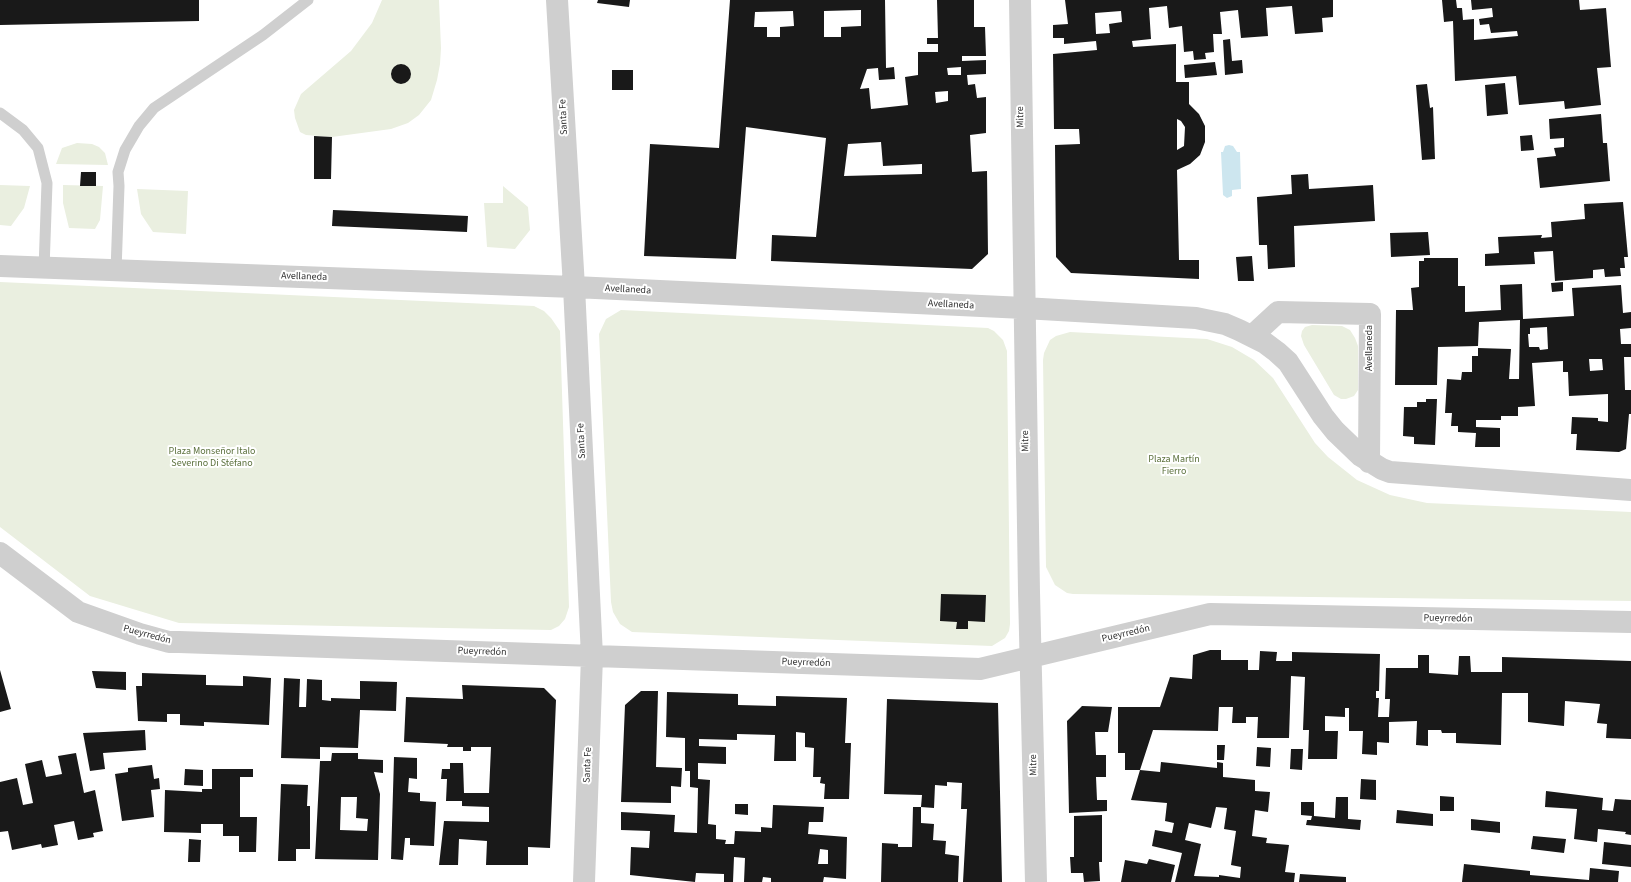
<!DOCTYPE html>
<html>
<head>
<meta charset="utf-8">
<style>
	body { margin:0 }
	canvas { display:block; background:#fff }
</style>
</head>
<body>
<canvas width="1631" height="882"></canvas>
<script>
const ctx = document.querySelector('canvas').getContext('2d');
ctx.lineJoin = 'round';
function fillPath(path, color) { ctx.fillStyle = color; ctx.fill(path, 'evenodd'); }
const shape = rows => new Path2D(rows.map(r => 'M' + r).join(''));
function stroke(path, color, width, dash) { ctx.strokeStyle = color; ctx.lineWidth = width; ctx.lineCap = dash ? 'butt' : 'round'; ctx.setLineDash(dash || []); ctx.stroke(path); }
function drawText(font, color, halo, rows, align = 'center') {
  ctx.font = font + ' "Source Sans 3",sans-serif'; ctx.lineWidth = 4; ctx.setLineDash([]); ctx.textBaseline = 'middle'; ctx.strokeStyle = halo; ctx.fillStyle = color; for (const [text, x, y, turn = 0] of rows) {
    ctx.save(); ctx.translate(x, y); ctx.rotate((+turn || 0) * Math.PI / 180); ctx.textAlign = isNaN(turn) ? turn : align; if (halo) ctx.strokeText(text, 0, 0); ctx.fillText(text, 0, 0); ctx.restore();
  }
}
fillPath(shape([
	[382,0,439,0,441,48,440,64,437,80,431,100,419,115,408,123,391,129,332,137,306,135,300,132,295,118,294,110,301,94,351,51,372,23],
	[77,143,92,144,99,147,105,153,108,165,56,164,62,148],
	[0,185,30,186,24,208,11,226,0,225],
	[63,185,103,186,100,220,95,229,69,228,63,203],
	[503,186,528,207,530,230,515,249,487,247,484,203,503,203],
	[137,189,188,191,186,234,153,232,141,214],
	[0,282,534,306,544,311,551,318,560,331,569,607,565,619,559,626,551,630,179,623,90,596,0,527],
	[621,310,988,328,994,331,1003,340,1007,351,1010,624,1009,631,1005,638,992,646,632,632,620,624,613,612,611,602,599,334,606,319],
	[1312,325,1342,326,1350,330,1355,338,1358,346,1358,390,1354,396,1346,399,1341,399,1334,395,1304,345,1301,336,1302,331,1305,327],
	[1070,332,1207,339,1232,347,1254,360,1273,378,1315,443,1328,457,1357,480,1390,495,1427,503,1631,512,1631,601,1073,594,1067,593,1055,585,1046,567,1043,360,1044,353,1050,340,1056,336]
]), '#eaefe0');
fillPath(shape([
	[1229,145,1233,146,1237,152,1240,152,1241,189,1232,190,1232,196,1227,198,1223,195,1221,152,1223,152,1225,146]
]), '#cde6ef');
fillPath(shape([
	[0,0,199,0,199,21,0,25],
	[598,0,630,0,629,7,597,3],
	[730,0,885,0,886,68,894,67,895,79,879,80,878,68,867,69,860,89,869,88,871,109,908,105,905,77,918,75,918,52,938,52,938,44,927,44,927,38,938,38,937,0,974,0,974,27,985,27,986,56,962,56,962,61,986,60,986,74,967,75,968,85,975,84,977,98,986,97,986,133,970,135,972,172,987,171,988,254,972,269,771,261,772,235,816,237,826,138,746,127,736,259,644,256,650,144,719,148],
	[861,10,861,26,841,27,841,37,824,37,824,11],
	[793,11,794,26,780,27,780,37,767,37,767,27,754,27,755,12],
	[961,67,961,75,948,75,947,68],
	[948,91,948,101,936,103,935,92],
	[881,142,883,166,922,164,922,174,844,176,848,144],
	[1065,0,1333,0,1333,17,1322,18,1323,32,1295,34,1292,6,1266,8,1268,36,1241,38,1238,10,1220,12,1222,34,1213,34,1214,52,1205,53,1206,59,1194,60,1193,51,1184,52,1182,26,1169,28,1167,6,1149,8,1151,39,1132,41,1133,47,1176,44,1176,82,1189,82,1189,104,1199,114,1205,126,1205,142,1200,155,1190,164,1177,170,1179,260,1199,260,1199,279,1071,273,1056,257,1055,145,1080,144,1079,129,1054,129,1053,54,1097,50,1096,41,1064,44,1064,38,1053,38,1053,25,1068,24],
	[1121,11,1122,22,1109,24,1110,33,1096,34,1095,13],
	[1177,119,1181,121,1185,127,1184,146,1177,150],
	[1442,0,1456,0,1457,8,1462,8,1463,20,1474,19,1474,40,1518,36,1517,31,1491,33,1489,24,1480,25,1479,19,1493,17,1492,8,1472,10,1471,0,1579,0,1580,10,1606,8,1611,67,1597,68,1601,105,1565,109,1564,101,1519,105,1516,76,1455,81,1453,21,1444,22],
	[1230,39,1232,61,1242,60,1243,73,1225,75,1223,40],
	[1215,62,1217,75,1185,78,1184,65],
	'391 74a10 10 0 1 1 20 0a10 10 0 1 1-20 0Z',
	[612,70,633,70,633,90,612,90],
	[1505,83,1508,114,1487,116,1485,85],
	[1427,84,1430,108,1433,107,1435,159,1422,160,1416,85],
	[1601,114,1603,143,1607,143,1610,181,1540,188,1537,158,1556,156,1554,148,1564,147,1564,138,1550,139,1549,119],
	[1532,135,1534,150,1521,151,1520,136],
	[314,136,332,137,331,179,314,179],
	[81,172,96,172,96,186,80,186],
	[1308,174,1309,189,1373,185,1375,221,1294,226,1295,267,1268,269,1267,245,1259,245,1257,197,1292,194,1291,175],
	[1623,202,1628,257,1624,257,1625,268,1620,268,1621,276,1605,277,1604,269,1593,270,1593,278,1555,281,1553,251,1534,252,1535,264,1485,266,1485,254,1499,253,1498,237,1542,235,1541,238,1552,237,1551,222,1585,219,1584,204],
	[333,210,468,216,467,232,332,226],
	[1428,232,1430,255,1391,257,1390,233],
	[1252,256,1254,281,1238,281,1236,257],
	[1424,258,1458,258,1458,286,1465,286,1465,312,1501,310,1500,285,1522,284,1523,319,1574,316,1572,288,1621,285,1623,313,1631,312,1631,328,1620,329,1621,344,1631,344,1631,357,1624,357,1625,390,1631,390,1631,414,1629,414,1626,449,1619,452,1576,450,1577,434,1571,434,1572,417,1598,418,1598,421,1608,422,1608,394,1569,396,1568,372,1563,372,1563,361,1532,363,1535,406,1518,407,1518,416,1501,416,1501,420,1476,420,1476,427,1500,428,1500,447,1475,447,1476,433,1458,432,1458,426,1451,426,1452,413,1445,413,1447,379,1461,380,1462,372,1472,372,1472,356,1478,356,1478,348,1511,349,1509,379,1519,379,1520,320,1479,322,1478,346,1438,347,1437,385,1395,385,1396,310,1413,310,1411,288,1419,287,1419,261,1424,261],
	[1547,327,1548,349,1540,350,1539,347,1529,347,1528,334,1530,334,1530,328],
	[1589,359,1602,359,1603,370,1590,371],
	[1563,282,1563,291,1552,292,1551,283],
	[1426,399,1437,399,1435,445,1414,444,1414,437,1403,436,1404,407,1417,407,1417,402,1426,402],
	[941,594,986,595,985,622,968,621,968,629,956,629,957,622,940,621],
	[1210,650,1221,650,1221,660,1248,660,1248,670,1259,670,1260,651,1277,652,1276,661,1292,661,1292,652,1380,654,1379,691,1376,691,1376,698,1379,698,1378,717,1389,717,1390,699,1385,699,1386,668,1418,668,1418,655,1429,655,1429,673,1458,675,1459,656,1470,656,1471,672,1502,672,1502,657,1631,661,1631,739,1606,738,1607,724,1597,723,1600,704,1565,701,1564,726,1528,722,1528,693,1502,693,1501,745,1456,743,1456,733,1442,733,1441,730,1428,730,1428,746,1416,745,1417,721,1389,722,1389,743,1377,742,1377,755,1362,754,1363,731,1349,731,1349,708,1345,708,1345,717,1325,716,1325,731,1338,731,1337,759,1308,759,1309,730,1303,730,1305,677,1291,676,1289,738,1257,738,1258,717,1246,717,1246,723,1232,723,1233,707,1219,707,1218,731,1153,730,1140,770,1125,770,1125,753,1118,753,1118,707,1160,707,1170,677,1192,679,1193,655],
	[0,670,11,709,0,712],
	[92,671,126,672,126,690,96,688],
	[142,673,206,675,206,685,243,686,243,676,271,678,269,725,204,722,204,726,180,725,180,714,167,714,167,722,138,721,136,686,142,686],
	[284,678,300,679,299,707,306,707,307,679,322,680,322,700,331,701,331,698,360,699,360,681,397,682,396,711,360,710,358,748,320,747,320,759,281,758],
	[462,685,544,688,556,700,550,848,528,847,528,865,486,865,487,841,459,839,458,865,439,865,444,821,489,822,489,807,462,806,462,801,446,801,447,779,441,779,442,769,450,769,450,763,463,763,464,793,489,793,491,747,471,747,471,751,463,751,463,747,447,747,448,744,404,742,406,697,463,699],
	[641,691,658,691,656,767,682,768,681,787,671,786,671,803,621,802,625,705],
	[667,692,738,694,738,705,776,706,776,696,847,698,845,743,851,743,849,799,824,799,825,784,820,783,821,777,813,777,814,748,805,747,805,733,796,732,796,761,774,761,775,735,737,734,737,740,699,739,699,746,726,747,726,764,698,763,698,779,710,780,708,824,716,825,716,839,726,840,725,844,734,844,735,831,761,832,761,827,772,828,773,805,824,807,823,822,809,822,808,834,847,837,846,879,824,877,823,882,771,882,771,878,763,877,762,882,744,882,745,858,734,857,733,882,724,882,724,874,696,873,695,882,630,875,631,847,649,848,650,831,621,830,621,812,675,815,674,832,697,833,698,788,690,787,690,771,685,771,685,738,666,737],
	[820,849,828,850,828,864,818,864],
	[887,699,998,703,1002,882,963,882,967,809,961,809,962,783,947,782,947,786,935,785,934,808,921,807,922,795,884,794],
	[1082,706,1112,707,1108,732,1095,732,1096,755,1106,755,1106,777,1096,777,1097,800,1107,800,1107,811,1069,813,1067,721],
	[145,730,146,750,103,753,105,769,90,771,83,733],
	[1217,745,1225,745,1224,760,1217,760],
	[1257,747,1271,748,1270,767,1256,766],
	[1291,749,1303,749,1302,770,1290,769],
	[76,753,84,793,95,790,103,831,93,833,94,837,78,840,74,821,54,825,58,845,42,848,41,844,12,850,8,831,0,832,0,782,17,778,23,805,33,803,25,764,42,760,46,777,62,774,58,756],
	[332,753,358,753,358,759,383,760,383,773,374,772,380,794,378,860,315,859,320,761,331,761],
	[341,797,357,797,356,818,368,819,367,831,340,830],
	[394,757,417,758,417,779,409,778,408,792,420,793,420,801,436,802,434,846,410,845,410,838,405,838,403,860,391,859],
	[1161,762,1217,768,1217,762,1223,763,1223,777,1255,780,1255,791,1270,792,1268,812,1255,810,1252,836,1267,838,1266,843,1289,845,1285,872,1295,873,1294,882,1175,882,1182,853,1152,846,1155,830,1172,833,1174,823,1165,821,1167,803,1131,800,1140,770,1160,772],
	[1216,807,1227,808,1224,829,1236,831,1231,865,1241,867,1240,878,1219,875,1219,877,1194,876,1201,844,1185,840,1189,823,1211,828],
	[152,765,154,779,159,778,160,789,151,790,154,817,122,821,115,774,128,772,128,768],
	[185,769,203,770,203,786,184,785],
	[212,769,253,769,253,777,240,777,240,817,257,817,256,852,239,852,239,836,223,836,223,824,201,824,201,833,164,832,165,790,202,792,202,789,212,789],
	[1361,779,1376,780,1376,800,1360,799],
	[281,784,308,785,307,806,310,806,310,849,296,849,296,861,278,861],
	[1546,791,1603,798,1602,810,1613,811,1615,799,1631,800,1631,835,1625,834,1626,832,1598,829,1597,842,1574,839,1577,809,1545,807],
	[1440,796,1454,797,1454,811,1440,811],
	[1336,797,1348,797,1348,819,1361,820,1360,830,1306,825,1307,820,1311,820,1312,816,1301,815,1301,802,1314,802,1314,816,1335,818],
	[735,804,748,804,748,815,735,814],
	[913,807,921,807,921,823,934,824,933,840,946,841,945,854,959,856,958,882,881,882,882,843,898,844,898,847,912,847],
	[1397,810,1433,814,1433,826,1396,823],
	[1102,815,1102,862,1099,862,1100,881,1084,882,1083,873,1071,873,1070,857,1074,857,1074,816],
	[1471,819,1500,822,1500,833,1471,830],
	[1533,836,1566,839,1564,853,1531,849],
	[189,839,201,840,200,862,188,862],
	[1604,842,1631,845,1631,867,1602,864],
	[1149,859,1175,865,1171,882,1121,882,1125,860,1147,864],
	[1464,864,1530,871,1530,875,1589,880,1590,868,1619,871,1618,882,1462,882],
	[1300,874,1346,877,1346,882,1299,882]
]), '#191919');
stroke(shape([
	[0,113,23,130,38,148,47,183,44,269],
	[116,271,119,186,118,172,125,150,139,126,154,108,263,35,308,0]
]), '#cfcfcf', 11);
stroke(shape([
	[557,0,574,287,592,656,584,882],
	[1020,0,1029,592,1036,882],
	[0,266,574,287,1024,308,1196,318,1225,324,1239,330,1265,343,1277,352,1288,362,1323,416,1335,431,1361,456,1382,469,1390,472,1631,490],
	[1252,336,1278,312,1370,314,1369,462],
	[0,553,78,612,140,634,169,642,179,642,980,669,1210,614,1631,622]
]), '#cfcfcf', 22);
drawText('10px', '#323232', '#fff', [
	["Santa Fe",564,117,-93],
	["Mitre",1021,117,-91],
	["Avellaneda",304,277,2],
	["Avellaneda",628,290,3],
	["Avellaneda",951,305,3],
	["Avellaneda",1370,348,-90],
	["Santa Fe",582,441,-93],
	["Mitre",1026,441,-91],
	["Pueyrredón",1448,619,1],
	["Pueyrredón",1126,634,-13],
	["Pueyrredón",147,635,15],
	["Pueyrredón",482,652,2],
	["Pueyrredón",806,663,2],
	["Santa Fe",588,765,-88],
	["Mitre",1034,765,-91]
]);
drawText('10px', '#5c713d', '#fff', [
	["Plaza Monseñor Italo",212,452],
	["Severino Di Stéfano",212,464],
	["Plaza Martín",1174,460],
	["Fierro",1174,472]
]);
</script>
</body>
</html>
